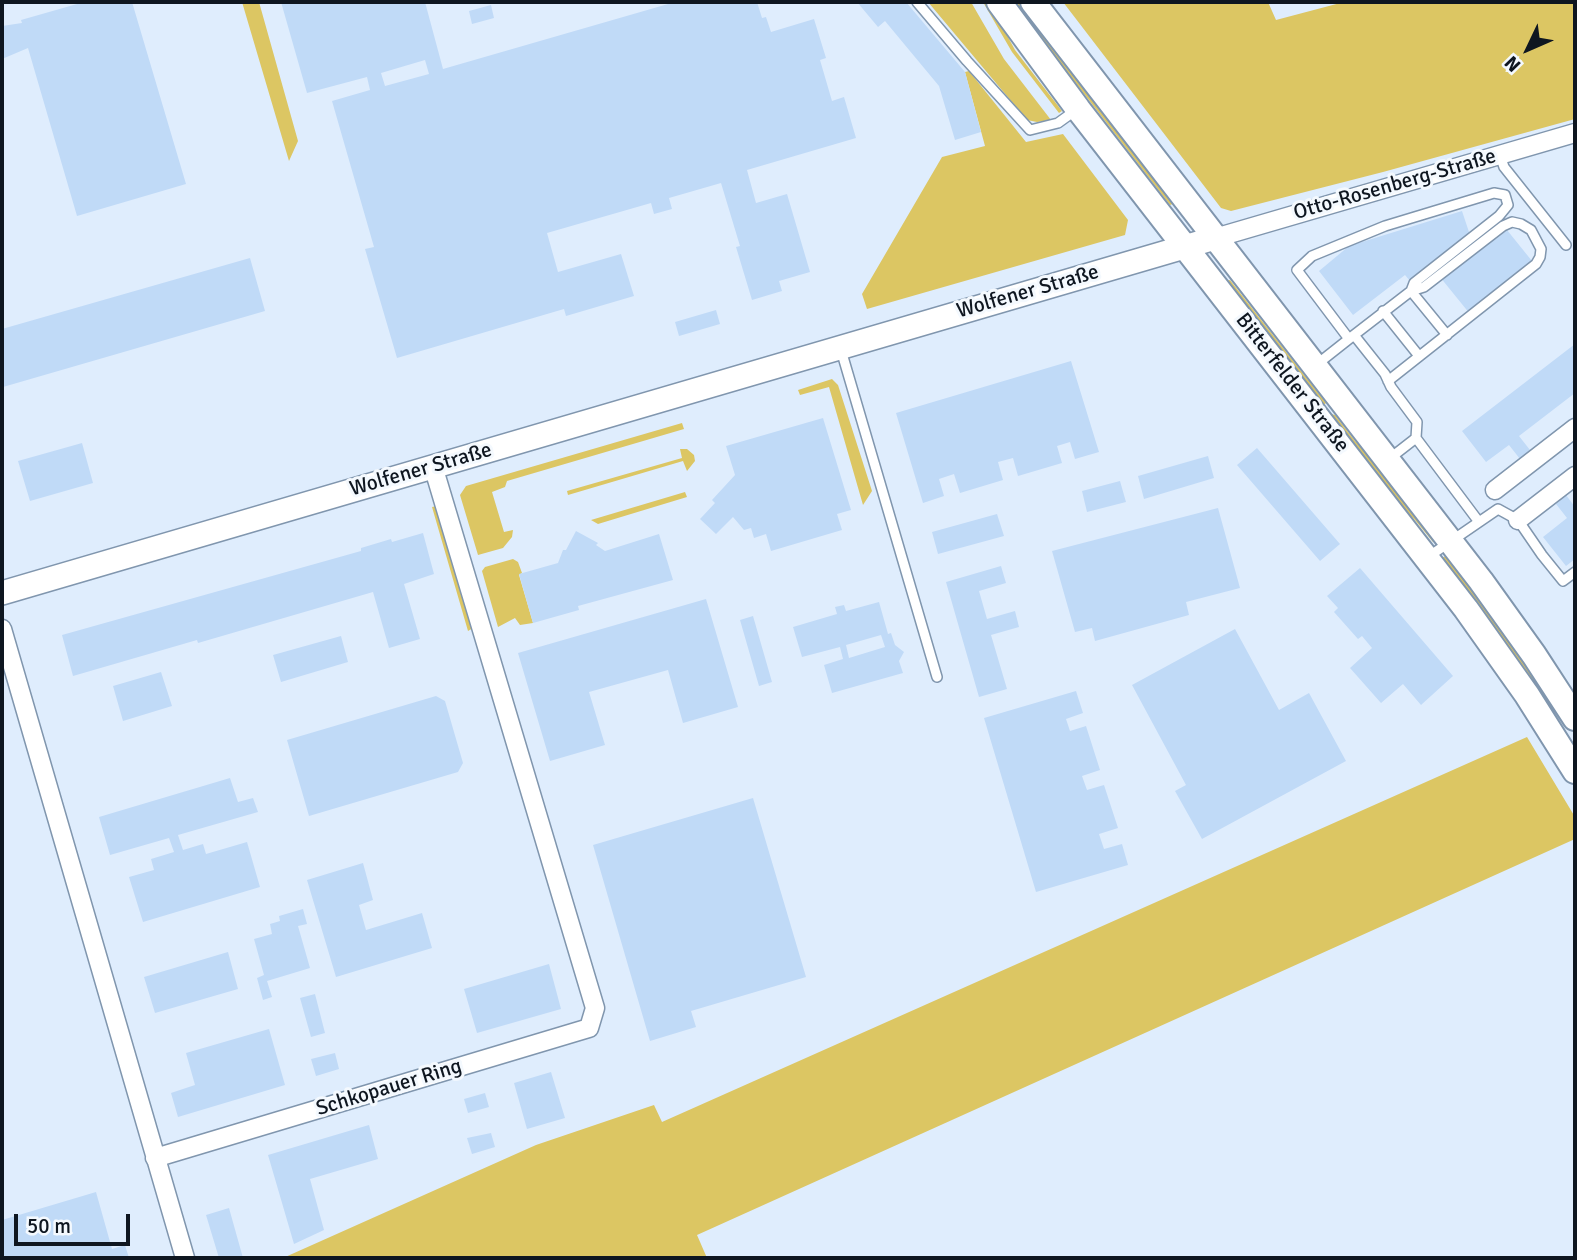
<!DOCTYPE html>
<html>
<head>
<meta charset="utf-8">
<style>
	body { margin:0 }
	#map { position:relative; width:1577px; height:1260px; overflow:hidden; background:#dfedfd; font-family:Signika,sans-serif }
	canvas { display:block }
	.frame { position:absolute; inset:0; border:4px solid #0e1620; pointer-events:none }
	.north { position:absolute; left:1493px; top:14px; width:70px; height:70px; -webkit-text-stroke:5px #f4f9fe; paint-order:stroke; rotate:226deg; font-size:19px; font-weight:700; line-height:28px; text-align:center; color:#0e1620 }
	.north::after { content:''; display:block; margin:auto; width:24px; height:32px; background:#0e1620; clip-path:polygon(50% 0,100% 100%,50% 72%,0 100%) }
	.scale { position:absolute; left:14px; top:1214px; width:116px; height:32px; box-sizing:border-box; border:4px solid #0e1620; border-top:0; padding-left:9px; font-size:21px; line-height:24px; white-space:nowrap; color:#0e1620; -webkit-text-stroke:5px #f4f9fe; paint-order:stroke }
</style>
</head>
<body>
<div id="map">
<canvas width="1577" height="1260"></canvas>
<div class="frame"></div>
<div class="north">N</div>
<div class="scale">50 m</div>
</div>
<script>
const ctx = document.querySelector('canvas').getContext('2d');
ctx.lineJoin = 'round';
function fillPath(path, color) { ctx.fillStyle = color; ctx.fill(path, 'evenodd'); }
const shape = rows => new Path2D(rows.map(r => 'M' + r).join(''));
function stroke(path, color, width, dash) { ctx.strokeStyle = color; ctx.lineWidth = width; ctx.lineCap = dash ? 'butt' : 'round'; ctx.setLineDash(dash || []); ctx.stroke(path); }
function drawText(font, color, halo, rows, align = 'center') {
  ctx.font = font + ' Signika,sans-serif'; ctx.lineWidth = 6; ctx.setLineDash([]); ctx.textBaseline = 'middle'; ctx.strokeStyle = halo; ctx.fillStyle = color; for (const [text, x, y, turn = 0] of rows) {
    ctx.save(); ctx.translate(x, y); ctx.rotate((+turn || 0) * Math.PI / 180); ctx.textAlign = isNaN(turn) ? turn : align; if (halo) ctx.strokeText(text, 0, 0); ctx.fillText(text, 0, 0); ctx.restore();
  }
}
fillPath(shape([
	[242,2,259,2,298,141,289,161],
	[928,2,971,2,1004,59,1051,120,1037,122,1027,120],
	[983,2,989,2,1015,50,1062,111,1059,113,1012,52],
	[1013,2,1023,2,1178,202,1170,205],
	[1063,2,1268,2,1276,20,1344,2,1575,2,1575,119,1383,172,1231,211,1221,208],
	[969,71,1026,142,1063,134,1128,220,1125,235,867,309,862,294,942,157,985,146,965,72],
	[1230,280,1326,403,1320,408,1223,282],
	[832,379,838,385,872,491,863,505,829,387,800,395,798,390],
	[1331,414,1335,415,1355,441,1379,465,1438,543,1433,542,1415,520,1378,484,1329,415],
	[682,423,684,429,507,481,505,487,492,492,504,532,513,530,512,537,503,548,478,555,460,495,466,486],
	[680,449,687,449,694,455,695,461,687,471,683,461,568,495,567,491,682,458],
	[685,492,687,497,598,524,591,520],
	[437,506,473,628,468,631,432,507],
	[1447,555,1540,682,1531,688,1441,559],
	[513,559,518,562,522,573,519,575,533,623,520,625,515,618,498,627,482,571,485,567],
	[1527,737,1575,817,1575,839,697,1235,707,1258,283,1258,536,1145,654,1105,662,1122]
]), '#dcc663');
fillPath(shape([
	[84,2,132,2,186,184,77,216,28,48,2,59,2,26,22,23,21,20],
	[281,2,425,2,443,69,675,2,757,2,762,18,766,17,771,32,814,19,826,58,820,60,832,101,844,97,856,138,747,170,756,203,787,194,810,272,779,281,782,291,752,300,736,247,740,246,721,183,669,198,672,209,654,214,651,203,547,233,558,272,621,254,634,296,566,316,564,309,397,358,365,249,374,247,332,101,370,90,367,77,307,93],
	[425,60,429,74,385,86,381,73],
	[857,2,906,2,965,72,981,132,955,140,939,86,885,21,878,27],
	[491,5,494,18,472,24,469,11],
	[1462,211,1470,235,1410,281,1405,275,1353,315,1319,271,1349,246],
	[1507,230,1532,261,1521,270,1523,272,1470,314,1440,277,1493,235,1496,239],
	[250,258,265,311,3,387,2,329],
	[716,310,720,324,679,336,675,322],
	[1575,344,1575,393,1519,436,1530,450,1520,459,1509,445,1486,462,1462,431],
	[1071,361,1099,452,1075,459,1070,442,1057,446,1062,463,1018,476,1013,458,998,462,1003,480,960,493,954,474,939,479,944,496,923,503,896,413],
	[823,418,851,510,837,514,842,530,771,551,766,534,754,538,751,528,744,530,733,517,716,534,700,519,715,503,712,500,735,475,726,446],
	[82,443,93,483,30,501,18,461],
	[1257,448,1340,544,1320,561,1237,465],
	[1208,456,1214,478,1144,499,1138,476],
	[1120,481,1126,502,1087,512,1082,491],
	[1566,495,1575,507,1575,559,1566,566,1543,537,1567,518,1556,504],
	[1218,508,1240,588,1186,602,1189,615,1095,641,1092,628,1075,632,1052,551],
	[997,514,1004,536,938,554,932,532],
	[576,531,598,543,596,545,605,551,659,534,673,580,578,606,579,610,533,623,519,574,558,563,563,550,566,550],
	[423,533,434,574,404,584,420,639,389,648,373,592,198,643,197,640,73,676,62,635,361,551,361,548,391,539,392,542],
	[1001,566,1006,583,979,591,987,619,1015,611,1019,627,991,635,1007,689,979,697,946,582],
	[1360,568,1453,676,1421,705,1403,684,1381,703,1350,668,1372,648,1362,636,1358,639,1334,612,1338,608,1327,596],
	[706,599,738,707,683,723,668,670,589,692,605,745,550,761,518,653],
	[879,602,888,634,891,633,895,645,904,652,899,661,903,673,832,693,824,665,843,659,840,647,802,657,793,627,837,614,835,607,844,605,846,611],
	[881,635,885,647,849,658,846,645],
	[753,616,772,682,759,686,740,620],
	[1235,629,1279,710,1309,693,1346,761,1202,839,1175,791,1186,785,1132,685],
	[341,636,348,662,281,682,273,655],
	[161,672,172,706,123,721,113,686],
	[1076,691,1083,713,1066,719,1070,731,1086,726,1100,770,1082,776,1087,790,1104,785,1118,828,1099,834,1104,849,1122,844,1128,865,1036,892,984,718],
	[436,696,445,701,463,763,458,772,309,816,287,740],
	[230,778,238,802,253,798,258,812,178,835,183,850,203,844,206,854,247,842,260,887,143,922,129,877,154,870,151,859,174,852,169,838,110,855,99,817],
	[753,798,806,977,691,1011,696,1027,650,1041,593,845],
	[363,863,373,900,359,905,366,930,422,913,432,948,336,977,307,880],
	[303,909,307,924,298,926,310,968,267,981,272,997,263,1000,257,978,264,975,254,939,272,934,270,924,280,921,279,916],
	[228,952,238,989,155,1013,144,977],
	[549,964,561,1009,477,1033,464,989],
	[315,994,325,1033,311,1037,300,998],
	[269,1029,285,1085,178,1117,171,1093,195,1085,186,1053],
	[335,1053,339,1069,316,1076,311,1059],
	[551,1072,565,1118,527,1129,514,1083],
	[485,1093,489,1107,468,1113,464,1099],
	[369,1125,378,1159,310,1179,324,1230,294,1244,268,1155],
	[491,1133,495,1147,472,1154,467,1138],
	[96,1192,112,1249,125,1245,129,1258,2,1258,2,1220],
	[229,1208,243,1258,219,1258,206,1215]
]), '#c0daf7');
const service = shape([
	[917,2,967,61,1030,130,1058,123,1076,110],
	[1500,155,1504,167,1566,245],
	[1411,291,1447,335],
	[1383,311,1419,356],
	[1354,335,1411,291,1424,287,1503,226,1512,222,1521,224,1531,230,1541,249,1540,257,1536,264,1388,381],
	[1349,339,1297,270,1312,256,1385,226,1494,193,1505,195,1508,205,1499,216,1414,283,1411,291],
	[841,350,937,677],
	[1316,365,1354,335,1385,374,1391,387,1417,422,1416,438,1389,459],
	[1416,438,1479,522],
	[1428,557,1498,509,1518,520,1542,555,1563,581,1575,572]
]);
const minor = shape([
	[1215,238,1575,133],
	[1495,490,1575,428],
	[1518,520,1575,476],
	[2,629,185,1258],
	[155,1158,589,1028,595,1008,433,466]
]);
const tertiary = shape([
	[2,593,1215,238]
]);
const secondary = shape([
	[999,2,1078,109,1466,609,1527,695,1575,771],
	[1033,2,1481,581,1534,655,1575,718]
]);
stroke(service, '#8096ae', 12);
stroke(minor, '#8096ae', 21);
stroke(tertiary, '#8096ae', 26);
stroke(secondary, '#8096ae', 28);
stroke(service, '#fff', 9);
stroke(minor, '#fff', 18);
stroke(tertiary, '#fff', 23);
stroke(secondary, '#fff', 24);
drawText('21px', '#0e1620', '#f4f9fe', [
	["Otto-Rosenberg-Straße",1395,185,-16],
	["Wolfener Straße",1028,292,-16],
	["Bitterfelder Straße",1292,383,52],
	["Wolfener Straße",421,470,-16],
	["Schkopauer Ring",389,1088,-17]
]);
</script>
</body>
</html>
